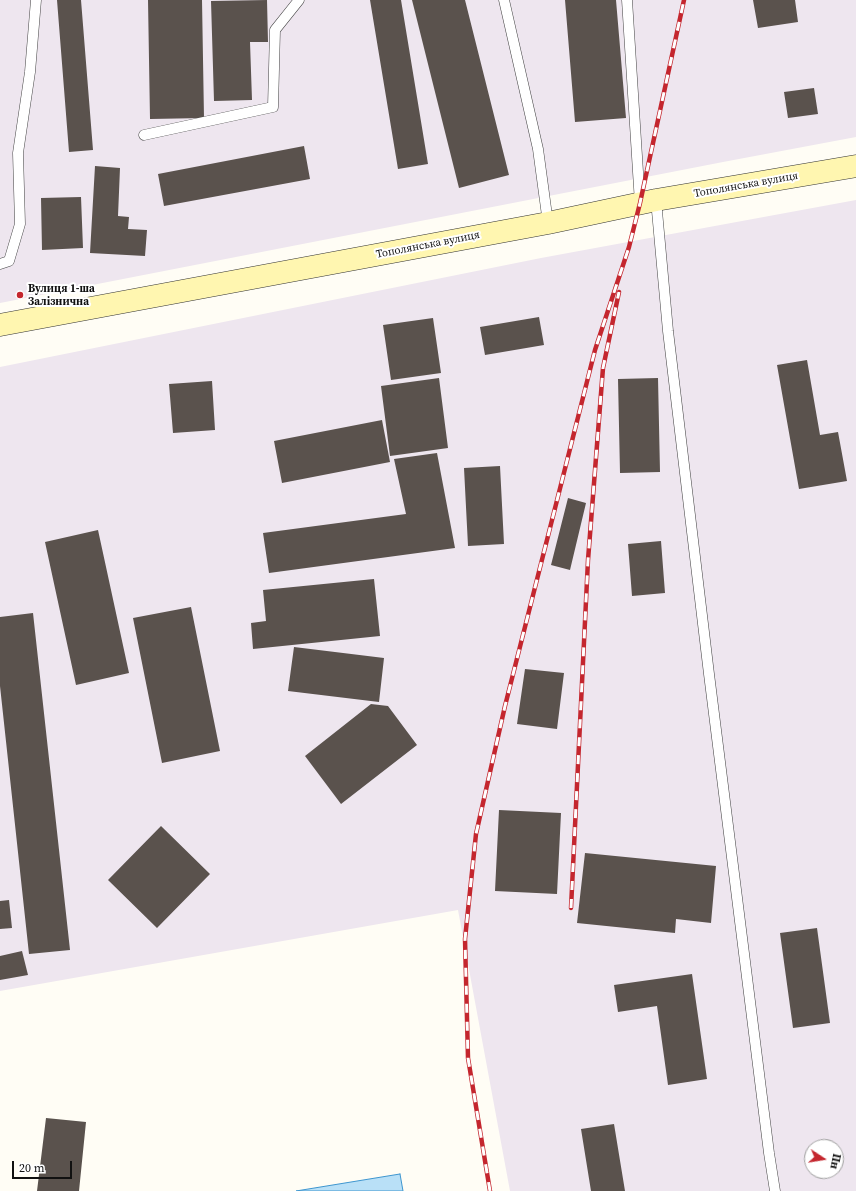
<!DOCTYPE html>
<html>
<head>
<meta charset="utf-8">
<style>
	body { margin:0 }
	#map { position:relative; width:856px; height:1191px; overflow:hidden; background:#fffdf5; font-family:"Source Serif 4",serif }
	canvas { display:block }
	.north { position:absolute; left:804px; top:1139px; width:40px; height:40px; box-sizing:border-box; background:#fff; border:1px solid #a0a0a0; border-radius:50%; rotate:102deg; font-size:11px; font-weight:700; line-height:16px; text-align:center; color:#111 }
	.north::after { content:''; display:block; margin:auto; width:14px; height:18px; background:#c4262e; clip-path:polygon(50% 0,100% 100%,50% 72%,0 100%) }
	.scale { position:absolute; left:12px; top:1161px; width:60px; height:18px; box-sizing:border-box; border:2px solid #111; border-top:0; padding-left:5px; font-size:12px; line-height:14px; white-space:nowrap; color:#111; -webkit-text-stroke:3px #fff; paint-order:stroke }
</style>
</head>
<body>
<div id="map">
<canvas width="856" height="1191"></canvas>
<div class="north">Пн</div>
<div class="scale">20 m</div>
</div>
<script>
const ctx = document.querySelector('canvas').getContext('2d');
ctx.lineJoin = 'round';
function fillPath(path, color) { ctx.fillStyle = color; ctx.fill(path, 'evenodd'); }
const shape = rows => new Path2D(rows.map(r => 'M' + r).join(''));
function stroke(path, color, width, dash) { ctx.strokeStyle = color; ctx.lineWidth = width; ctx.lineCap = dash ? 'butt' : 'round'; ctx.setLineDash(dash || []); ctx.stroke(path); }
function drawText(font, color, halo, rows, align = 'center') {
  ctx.font = font + ' "Source Serif 4",serif'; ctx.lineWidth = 4; ctx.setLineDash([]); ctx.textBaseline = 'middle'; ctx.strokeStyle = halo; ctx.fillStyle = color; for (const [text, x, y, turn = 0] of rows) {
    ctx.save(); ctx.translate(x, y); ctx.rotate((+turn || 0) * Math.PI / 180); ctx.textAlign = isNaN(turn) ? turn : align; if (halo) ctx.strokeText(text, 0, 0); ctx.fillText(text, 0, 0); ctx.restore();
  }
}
fillPath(shape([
	[0,0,856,0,856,137,723,162,0,303],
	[856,200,856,1191,510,1191,458,910,0,991,0,367,541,258],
	[812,1147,836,1147,836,1171,812,1171]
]), '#eee6ef');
const water = shape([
	[400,1174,403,1191,296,1191,400,1174]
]);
fillPath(water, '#b9e0f7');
stroke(water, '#3f96cf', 1);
fillPath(shape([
	[57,0,81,0,93,150,69,152],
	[148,0,202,0,204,118,150,119],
	[267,0,268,42,250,42,252,100,214,101,211,1],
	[370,0,401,0,428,164,398,169],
	[412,0,465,0,509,175,459,188],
	[565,0,616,0,626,118,575,122],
	[753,0,795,0,798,22,758,28],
	[814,88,818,114,788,118,784,92],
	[304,146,310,179,164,206,158,174],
	[95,166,120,168,118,216,129,217,128,229,147,230,145,256,90,253],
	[81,197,83,248,42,250,41,198],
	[539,317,544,345,485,355,480,327],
	[433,318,441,373,391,380,383,325],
	[807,360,820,435,838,432,847,481,799,489,777,365],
	[439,378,448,448,390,456,381,386],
	[658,378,660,472,620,473,618,379],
	[212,381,215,430,173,433,169,384],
	[382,420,390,462,282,483,274,441],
	[437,453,455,548,269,573,263,533,406,514,394,459],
	[500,466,504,544,468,546,464,468],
	[568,498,586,503,570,570,551,565],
	[98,530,129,673,76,685,45,542],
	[661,541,665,593,632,596,628,544],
	[374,579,380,636,253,649,251,623,266,621,263,590],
	[191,607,220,751,162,763,133,618],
	[33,613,70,950,29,954,0,686,0,617],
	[294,647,384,658,379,702,288,691],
	[525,669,564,673,557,729,517,724],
	[371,704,388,706,417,745,341,804,305,756],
	[499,810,561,813,557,894,495,891],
	[161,826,210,874,157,928,108,880],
	[585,853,716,866,711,923,676,919,675,933,577,923],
	[9,900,12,928,0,929,0,901],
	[817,928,830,1023,793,1028,780,933],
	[22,951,28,975,0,980,0,956],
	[692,974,707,1079,668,1085,657,1006,618,1012,614,985],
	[46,1118,86,1122,79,1191,37,1191],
	[614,1124,625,1191,591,1191,581,1129]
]), '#5a524d');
const lane = shape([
	[504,0,538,149,548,223],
	[627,0,640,203],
	[144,135,273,107,275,30,299,0],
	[656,200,668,331,709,674,769,1153,775,1191],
	[0,264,9,261,20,224,18,153,30,72,36,0]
]);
const secondary = shape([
	[0,325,548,223,656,200,856,166]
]);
stroke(lane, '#444', 11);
stroke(secondary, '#333', 23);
stroke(lane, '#fff', 10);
stroke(secondary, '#fff6b0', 22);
const rail = shape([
	[571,908,588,560,603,368,619,292],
	[490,1191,468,1058,465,939,476,834,505,706,595,350,629,247,640,203,684,0]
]);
stroke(rail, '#c4262e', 4.5);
stroke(rail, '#fff', 3, [9]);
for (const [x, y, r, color] of [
	[20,295,4,"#c4262e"]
]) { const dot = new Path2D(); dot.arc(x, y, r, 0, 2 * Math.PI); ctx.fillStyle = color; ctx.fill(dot); stroke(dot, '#fff', 1.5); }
drawText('11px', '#111', '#fff', [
	["Тополянська вулиця",746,185,-10],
	["Тополянська вулиця",428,245,-11]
]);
drawText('bold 11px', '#111', '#fff', [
	["Вулиця 1-ша",28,289],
	["Залізнична",28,302]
], 'left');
</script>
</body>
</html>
